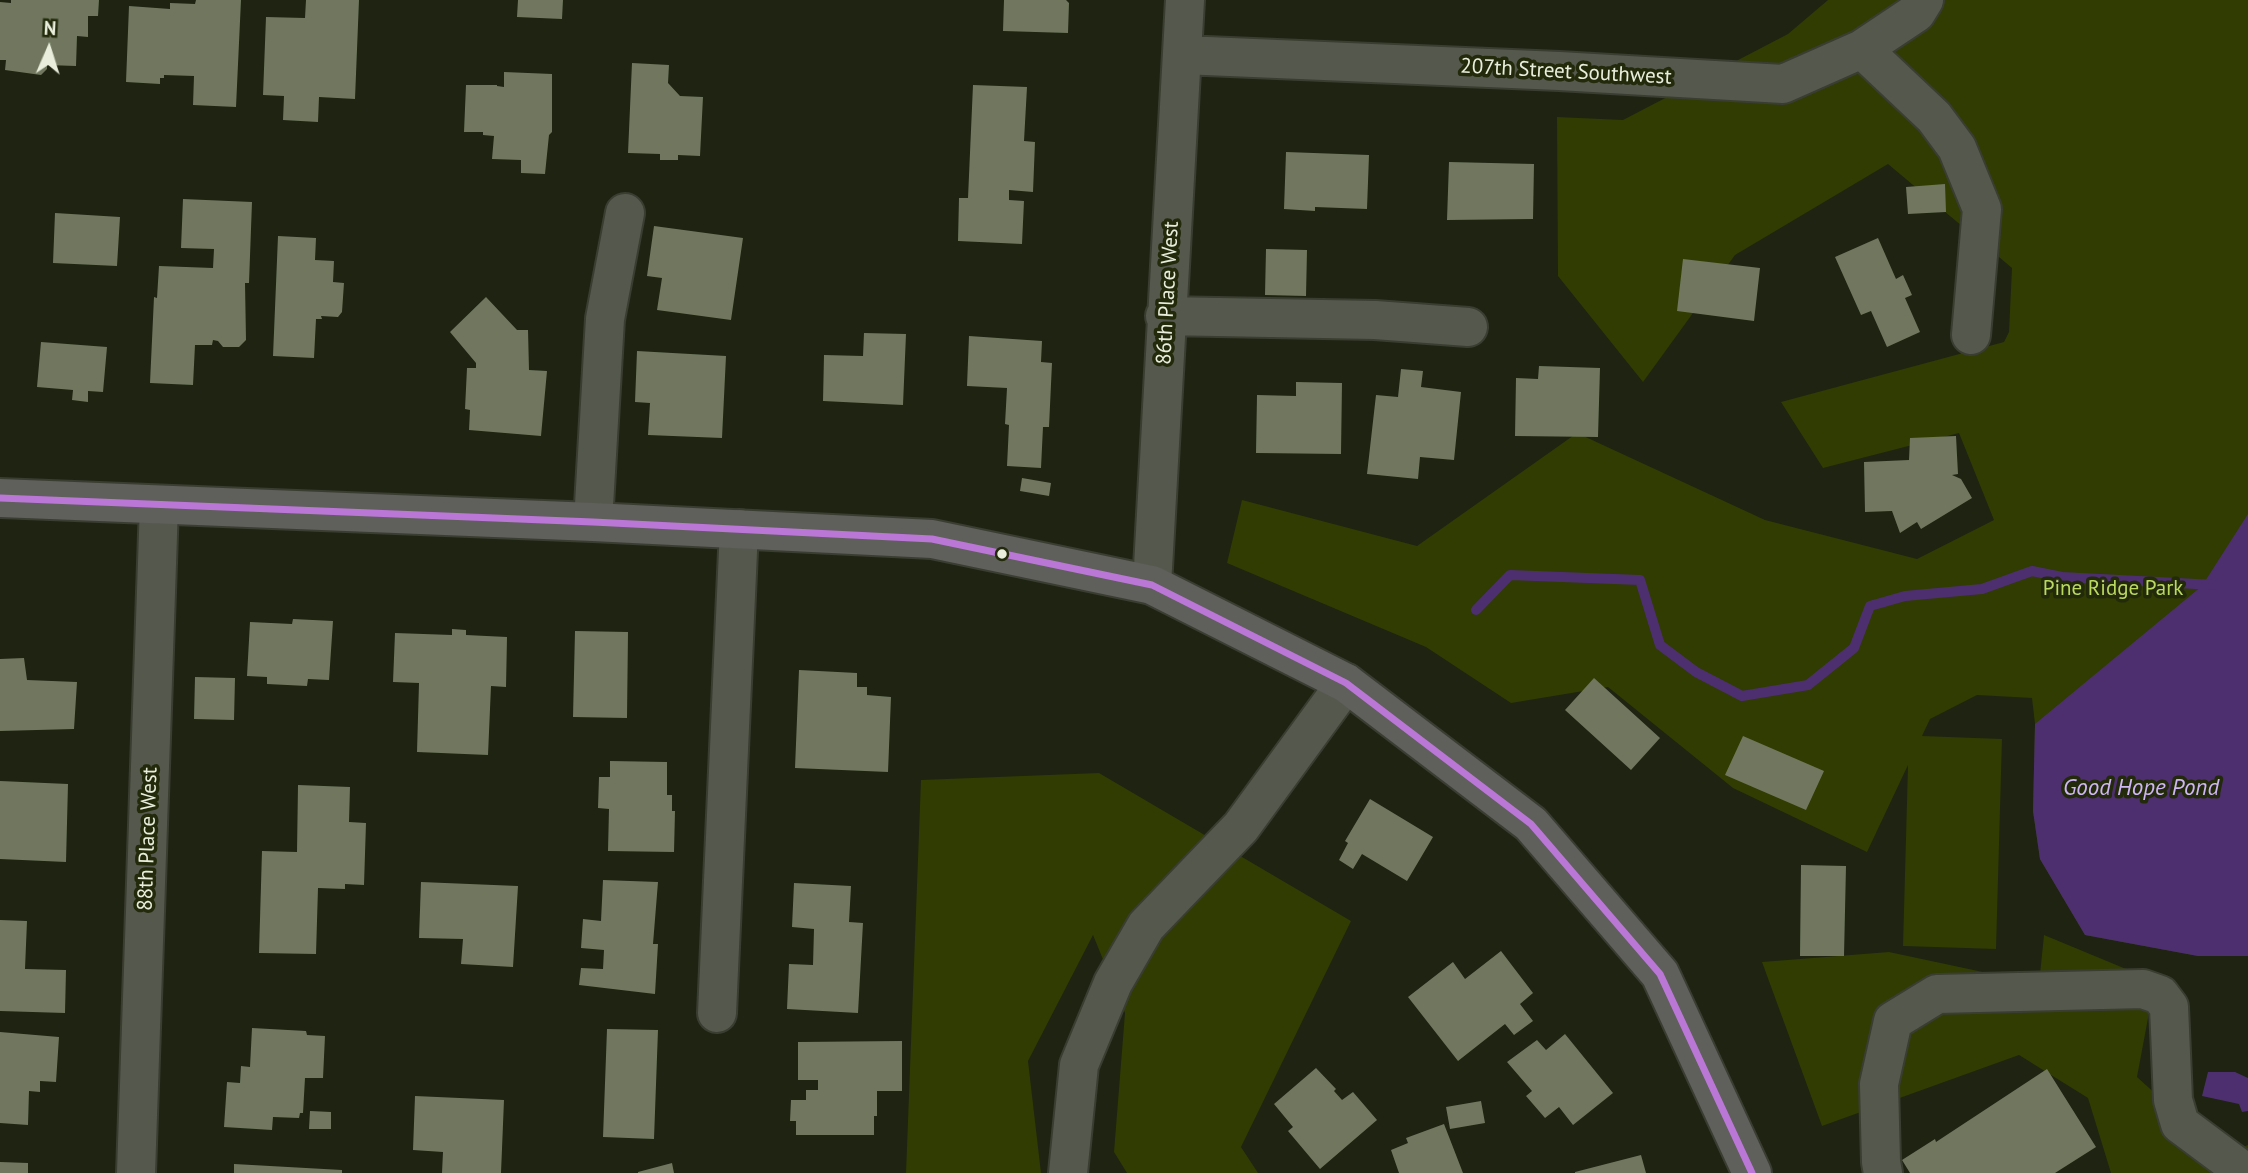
<!DOCTYPE html>
<html>
<head>
<meta charset="utf-8">
<style>
	body { margin:0 }
	#map { position:relative; width:2248px; height:1173px; overflow:hidden; background:#1e2312; font-family:"PT Sans",sans-serif }
	canvas { display:block }
	.north { position:absolute; left:14px; top:14px; width:70px; height:70px; -webkit-text-stroke:5px #222a0b; paint-order:stroke; rotate:3deg; font-size:19px; font-weight:700; line-height:28px; text-align:center; color:#e9eedc }
	.north::after { content:''; display:block; margin:auto; width:24px; height:32px; background:#e9eedc; clip-path:polygon(50% 0,100% 100%,50% 72%,0 100%) }
</style>
</head>
<body>
<div id="map">
<canvas width="2248" height="1173"></canvas>
<div class="north">N</div>
</div>
<script>
const ctx = document.querySelector('canvas').getContext('2d');
ctx.lineJoin = 'round';
function fillPath(path, color) { ctx.fillStyle = color; ctx.fill(path, 'evenodd'); }
const shape = rows => new Path2D(rows.map(r => 'M' + r).join(''));
function stroke(path, color, width, dash) { ctx.strokeStyle = color; ctx.lineWidth = width; ctx.lineCap = dash ? 'butt' : 'round'; ctx.setLineDash(dash || []); ctx.stroke(path); }
function drawText(font, color, halo, rows, align = 'center') {
  ctx.font = font + ' "PT Sans",sans-serif'; ctx.lineWidth = 7; ctx.setLineDash([]); ctx.textBaseline = 'middle'; ctx.strokeStyle = halo; ctx.fillStyle = color; for (const [text, x, y, turn = 0] of rows) {
    ctx.save(); ctx.translate(x, y); ctx.rotate((+turn || 0) * Math.PI / 180); ctx.textAlign = isNaN(turn) ? turn : align; if (halo) ctx.strokeText(text, 0, 0); ctx.fillText(text, 0, 0); ctx.restore();
  }
}
fillPath(shape([
	[1828,0,2248,0,2248,956,2198,956,2085,935,2040,859,2033,811,2035,724,2032,698,1977,695,1930,719,1922,736,2002,739,1996,949,1903,946,1908,765,1867,852,1733,788,1608,687,1511,703,1426,647,1227,563,1242,500,1417,546,1577,433,1765,520,1917,559,1994,520,1959,433,1823,468,1781,402,2004,342,2009,332,2012,268,1888,164,1735,255,1643,382,1558,276,1557,117,1623,120,1788,34],
	[1099,773,1351,921,1241,1147,1258,1173,1127,1173,1114,1152,1125,1013,1093,935,1028,1061,1041,1173,906,1173,921,780],
	[2044,935,2155,981,2137,1077,2223,1155,2248,1145,2248,1173,2111,1173,2088,1098,2019,1055,1822,1126,1762,962,1889,952,2039,984]
]), '#303c02');
fillPath(shape([
	[2248,514,2248,956,2198,956,2085,935,2040,859,2033,811,2035,724,2202,586],
	[2208,1072,2235,1072,2248,1078,2248,1111,2242,1112,2239,1104,2202,1096]
]), '#4d2f6f');
stroke(shape([
	[1476,610,1510,575,1640,580,1660,645,1696,672,1742,696,1808,685,1854,648,1870,606,1905,596,1982,589,2032,571,2062,577,2215,585]
]), '#4d2f6f', 10);
fillPath(shape([
	[11,0,99,0,98,16,88,16,88,37,77,36,76,66,47,65,47,69,41,75,5,70,6,60,0,60,0,2,11,3],
	[196,0,241,0,236,107,193,105,194,76,164,75,164,78,160,78,160,84,126,82,129,6,170,9,170,3,195,4],
	[306,0,359,0,355,99,319,97,318,122,283,120,284,96,263,95,266,17,305,18],
	[518,0,563,0,562,19,517,17],
	[1004,0,1066,0,1069,3,1068,33,1003,31],
	[632,63,669,65,668,83,680,96,703,97,700,156,678,155,678,160,660,160,660,154,628,153],
	[504,72,552,74,552,132,549,135,545,174,521,173,521,160,492,159,494,136,483,135,483,132,464,132,466,85,497,85,497,86,504,87],
	[973,85,1027,87,1024,141,1035,142,1033,192,1009,190,1009,200,1024,201,1022,244,958,241,959,198,968,198],
	[1286,152,1369,155,1367,209,1315,207,1315,211,1284,209],
	[1449,162,1534,164,1533,219,1447,220],
	[1945,184,1946,212,1908,214,1906,187],
	[183,199,252,202,249,283,245,283,246,340,239,347,223,347,218,341,213,340,212,345,195,345,193,385,150,383,154,297,157,298,159,266,213,268,214,249,181,248],
	[55,213,120,217,117,266,53,263],
	[654,226,743,238,731,320,657,310,662,278,647,276],
	[278,236,316,238,315,260,334,261,333,282,344,283,342,312,338,317,321,316,322,319,316,319,314,358,273,356],
	[1878,238,1896,279,1903,275,1912,295,1905,298,1920,332,1887,347,1871,311,1861,315,1835,257],
	[1266,249,1307,250,1306,296,1265,295],
	[1683,259,1760,268,1754,321,1677,311],
	[486,297,517,330,528,330,529,370,547,371,541,436,469,430,470,410,465,409,467,368,476,368,476,363,450,332],
	[864,333,906,334,903,405,823,401,824,355,863,356],
	[969,336,1042,341,1041,362,1052,363,1049,427,1043,427,1041,468,1007,466,1009,425,1005,424,1007,388,967,386],
	[41,342,107,347,103,392,88,391,88,402,72,400,73,390,37,387],
	[637,351,726,356,722,438,648,435,650,403,635,402],
	[1539,366,1600,368,1598,437,1515,436,1516,378,1538,379],
	[1401,369,1423,371,1421,387,1461,392,1454,460,1420,457,1418,479,1367,474,1376,395,1398,397],
	[1296,382,1342,383,1341,454,1256,453,1257,395,1296,396],
	[1956,436,1958,474,1952,475,1961,479,1972,498,1921,529,1917,522,1900,533,1892,511,1865,512,1864,462,1909,460,1910,438],
	[1022,478,1051,483,1049,496,1020,491],
	[293,619,333,621,329,680,308,679,307,686,267,684,267,677,247,676,250,622,292,624],
	[452,629,466,630,466,635,507,637,506,687,491,686,488,755,417,752,419,683,393,682,395,633,452,635],
	[575,631,628,632,627,718,573,717],
	[24,658,27,680,77,682,74,729,0,731,0,659],
	[799,670,857,673,857,687,867,687,867,695,891,697,888,772,795,768],
	[195,677,235,678,234,720,194,719],
	[1594,678,1660,738,1631,770,1565,710],
	[1743,736,1824,771,1806,810,1725,775],
	[610,761,667,762,667,795,672,795,672,811,675,811,674,852,608,851,609,809,598,808,599,777,610,777],
	[0,781,68,784,66,862,0,859],
	[298,785,350,787,349,822,366,823,364,885,345,884,345,889,318,888,316,954,259,953,262,851,297,852],
	[1370,799,1433,837,1407,881,1362,854,1353,869,1339,860,1348,843,1345,841],
	[1801,865,1846,866,1844,956,1800,956],
	[603,880,658,882,653,944,658,944,655,994,579,985,581,968,603,969,604,950,581,948,583,919,601,921],
	[421,882,518,886,513,967,461,964,463,939,419,938],
	[794,883,851,886,849,922,863,923,858,1013,787,1009,789,964,813,965,814,929,792,927],
	[0,920,27,921,25,969,66,970,65,1013,0,1011],
	[1501,951,1533,993,1520,1004,1533,1021,1514,1035,1505,1024,1458,1061,1408,997,1453,962,1465,979],
	[252,1028,306,1031,307,1035,325,1036,323,1078,305,1078,303,1113,300,1113,299,1118,273,1117,272,1130,224,1127,227,1082,240,1083,241,1066,250,1067],
	[607,1029,658,1030,654,1139,603,1137],
	[0,1032,59,1037,56,1082,40,1081,40,1092,29,1091,28,1125,0,1123],
	[1565,1034,1613,1093,1573,1125,1559,1107,1545,1118,1526,1096,1532,1091,1507,1062,1537,1040,1546,1050],
	[902,1041,902,1091,877,1091,877,1116,874,1116,874,1135,796,1135,796,1121,790,1121,791,1100,806,1100,806,1090,818,1090,818,1080,798,1080,798,1042],
	[1316,1068,1336,1089,1334,1091,1342,1100,1353,1092,1377,1120,1320,1169,1288,1131,1293,1127,1274,1104],
	[2047,1069,2096,1147,2055,1173,1910,1173,1902,1160,1935,1139,1936,1142],
	[415,1096,504,1100,501,1173,442,1173,443,1152,413,1150],
	[1481,1101,1485,1123,1450,1129,1446,1107],
	[310,1111,331,1112,331,1129,309,1129],
	[1444,1124,1463,1173,1399,1173,1391,1150,1408,1143,1406,1138],
	[1641,1155,1646,1173,1575,1173,1575,1172],
	[0,1162,28,1163,28,1173,0,1173],
	[672,1163,674,1173,638,1173,638,1172],
	[234,1164,342,1170,342,1173,234,1173]
]), '#70775e');
const minor = shape([
	[1862,49,1934,117,1957,148,1982,209,1971,335],
	[1183,55,1559,71,1783,84,1862,49,1916,13,1924,0],
	[1165,316,1375,320,1468,327],
	[593,522,605,319,625,213],
	[1152,585,1185,0],
	[717,1013,739,529],
	[136,1173,159,505],
	[1068,1173,1079,1065,1113,983,1146,926,1241,827,1346,683],
	[1883,1173,1881,1162,1879,1084,1893,1021,1937,994,2143,989,2160,995,2169,1007,2173,1100,2180,1124,2239,1168]
]);
const major = shape([
	[0,498,593,522,932,539,1152,585,1346,683,1531,824,1660,974,1752,1173]
]);
stroke(minor, '#3a3d31', 42);
stroke(major, '#3a3d31', 42);
stroke(minor, '#55594d', 38);
stroke(major, '#5f5f5b', 38);
stroke(shape([
	[0,498,593,522,932,539,1152,585,1346,683,1531,824,1660,974,1752,1173]
]), '#ba77d6', 7);
for (const [x, y, r, color] of [
	[1002,554,6,"#e9eedc"]
]) { const dot = new Path2D(); dot.arc(x, y, r, 0, 2 * Math.PI); ctx.fillStyle = color; ctx.fill(dot); stroke(dot, '#222a0b', 2.5); }
drawText('21px', '#e9eedc', '#222a0b', [
	["207th Street Southwest",1566,72,3],
	["86th Place West",1168,293,-87],
	["88th Place West",148,839,-88]
]);
drawText('21px', '#bbd961', '#222a0b', [
	["Pine Ridge Park",2113,589]
]);
drawText('italic 23px', '#cfb6f4', '#222a0b', [
	["Good Hope Pond",2141,788]
]);
</script>
</body>
</html>
